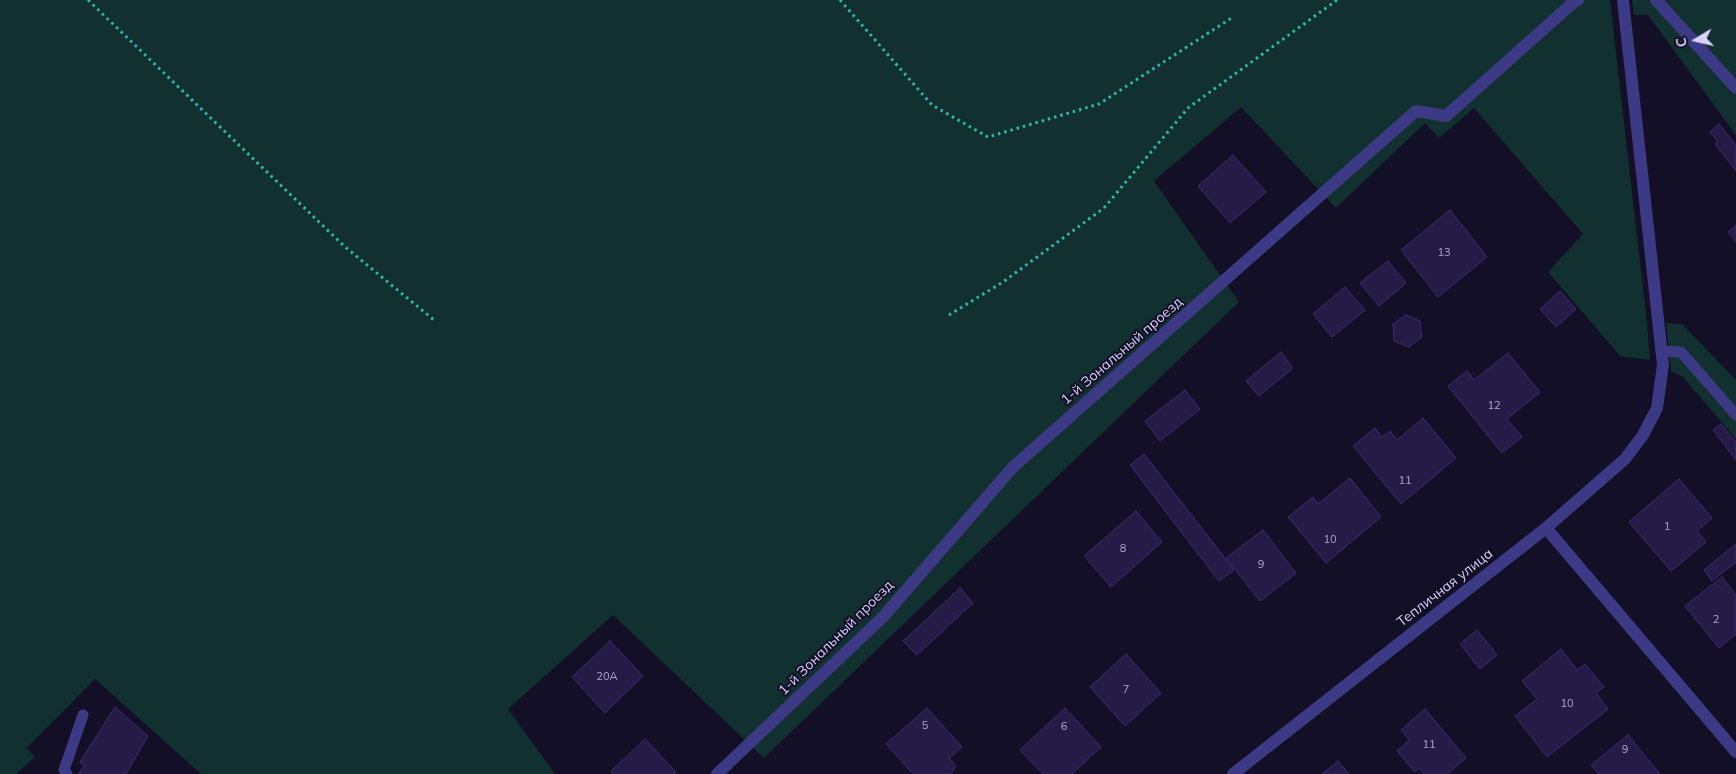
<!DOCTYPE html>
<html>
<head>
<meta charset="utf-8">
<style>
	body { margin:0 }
	#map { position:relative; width:1736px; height:774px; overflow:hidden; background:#130f26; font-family:Mulish,sans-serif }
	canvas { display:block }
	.north { position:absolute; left:1671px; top:15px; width:50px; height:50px; -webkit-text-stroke:4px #130f26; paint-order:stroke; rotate:261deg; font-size:14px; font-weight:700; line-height:20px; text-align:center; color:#d9d4ff }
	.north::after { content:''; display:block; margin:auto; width:18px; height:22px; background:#d9d4ff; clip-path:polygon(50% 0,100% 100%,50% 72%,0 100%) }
</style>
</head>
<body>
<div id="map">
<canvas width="1736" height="774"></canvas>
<div class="north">С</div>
</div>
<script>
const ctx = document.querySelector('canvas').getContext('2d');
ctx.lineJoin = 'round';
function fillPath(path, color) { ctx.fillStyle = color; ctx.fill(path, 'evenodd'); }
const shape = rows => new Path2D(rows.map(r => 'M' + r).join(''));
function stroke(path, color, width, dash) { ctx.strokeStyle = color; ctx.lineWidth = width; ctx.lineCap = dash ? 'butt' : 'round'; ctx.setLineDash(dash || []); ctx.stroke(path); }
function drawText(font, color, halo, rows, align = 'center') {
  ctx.font = font + ' Mulish,sans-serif'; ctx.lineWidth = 4; ctx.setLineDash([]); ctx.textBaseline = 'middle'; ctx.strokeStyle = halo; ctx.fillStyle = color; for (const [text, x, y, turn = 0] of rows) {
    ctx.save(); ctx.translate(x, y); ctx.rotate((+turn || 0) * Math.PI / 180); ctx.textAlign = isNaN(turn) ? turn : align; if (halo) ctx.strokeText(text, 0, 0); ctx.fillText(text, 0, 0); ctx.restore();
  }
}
fillPath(shape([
	[0,0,1610,0,1647,323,1650,360,1620,356,1548,272,1583,234,1474,108,1439,138,1425,123,1336,208,1241,107,1154,181,1239,302,764,758,613,615,508,709,555,774,201,774,95,679,27,748,35,757,16,774,0,774],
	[1632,0,1736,0,1736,135,1648,15,1634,15],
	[1666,323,1682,324,1736,380,1736,439,1683,377,1671,371]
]), '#12302f');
const building = shape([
	[1719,124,1736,145,1736,171,1715,144,1718,142,1710,132,1719,124],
	[1233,155,1266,192,1230,223,1198,186,1233,155],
	[1450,210,1487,257,1438,297,1401,250,1450,210],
	[1736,225,1736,242,1728,232,1736,225],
	[1388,261,1406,283,1379,306,1360,283,1388,261],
	[1345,287,1365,310,1332,337,1313,314,1345,287],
	[1560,291,1576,309,1556,327,1540,309,1560,291],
	[1406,315,1420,321,1422,337,1409,347,1394,341,1393,324,1406,315],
	[1281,352,1293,368,1259,396,1246,381,1281,352],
	[1508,353,1540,392,1507,419,1522,437,1502,453,1448,386,1467,371,1474,380,1508,353],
	[1185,390,1200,409,1160,441,1145,421,1185,390],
	[1423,418,1456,458,1401,504,1353,446,1375,428,1382,437,1390,431,1397,440,1423,418],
	[1721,424,1736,442,1736,460,1713,430,1721,424],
	[1144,454,1234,570,1219,581,1130,465,1144,454],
	[1350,478,1381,517,1326,563,1288,517,1313,497,1318,504,1350,478],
	[1679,479,1712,518,1697,531,1706,542,1671,571,1629,522,1679,479],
	[1136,511,1162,542,1111,587,1084,556,1136,511],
	[1263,530,1296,573,1260,601,1226,558,1263,530],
	[1736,544,1736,562,1712,581,1704,570,1736,544],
	[1722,577,1736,595,1736,634,1719,648,1685,606,1722,577],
	[960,588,973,603,917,655,903,641,960,588],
	[1477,630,1497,655,1480,669,1460,644,1477,630],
	[610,641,643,676,605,713,572,677,610,641],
	[1561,649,1577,670,1585,664,1604,687,1596,693,1608,709,1547,757,1515,716,1537,699,1522,681,1561,649],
	[1126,654,1161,693,1125,726,1090,687,1126,654],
	[115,707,148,736,126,774,78,774,84,766,80,762,115,707],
	[927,708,962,747,949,758,956,766,951,774,913,774,886,744,927,708],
	[1065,708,1101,747,1072,774,1043,774,1020,750,1065,708],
	[1425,709,1466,758,1447,774,1424,774,1419,768,1415,772,1397,751,1409,740,1401,730,1425,709],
	[1628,735,1660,774,1599,774,1591,765,1628,735],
	[645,739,676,772,674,774,614,774,611,771,645,739],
	[1338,761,1349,774,1322,774,1338,761]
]);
fillPath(building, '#241b47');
stroke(building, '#3b2d73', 1);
stroke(shape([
	[88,0,344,246,434,320],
	[840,0,932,105,988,137,1099,104,1233,17],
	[949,315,1003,282,1104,208,1188,108,1337,0]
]), '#2fb8b0', 3, [2.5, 4]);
stroke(shape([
	[1661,351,1681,352,1736,415],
	[67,774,64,770,83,715]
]), '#3d3a85', 11);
stroke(shape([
	[1656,0,1736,88],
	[1546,528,1736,752],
	[717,774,883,617,1013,467,1416,111,1446,116,1575,1,1578,0],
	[1233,774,1546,528,1625,459,1643,435,1657,408,1663,365,1623,0]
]), '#3d3a85', 12);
drawText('11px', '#aca6d1', null, [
	["13",1444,253],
	["12",1494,406],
	["11",1405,481],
	["1",1667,527],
	["10",1330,540],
	["8",1123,549],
	["9",1261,565],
	["2",1716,620],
	["20А",607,677],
	["7",1126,690],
	["10",1567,704],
	["5",925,726],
	["6",1064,727],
	["11",1429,745],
	["9",1625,750]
]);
drawText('14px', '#d9d4ff', '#130f26', [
	["1-й Зональный проезд",1122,351,-41],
	["Тепличная улица",1445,588,-38],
	["1-й Зональный проезд",836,638,-45]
]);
</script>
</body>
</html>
